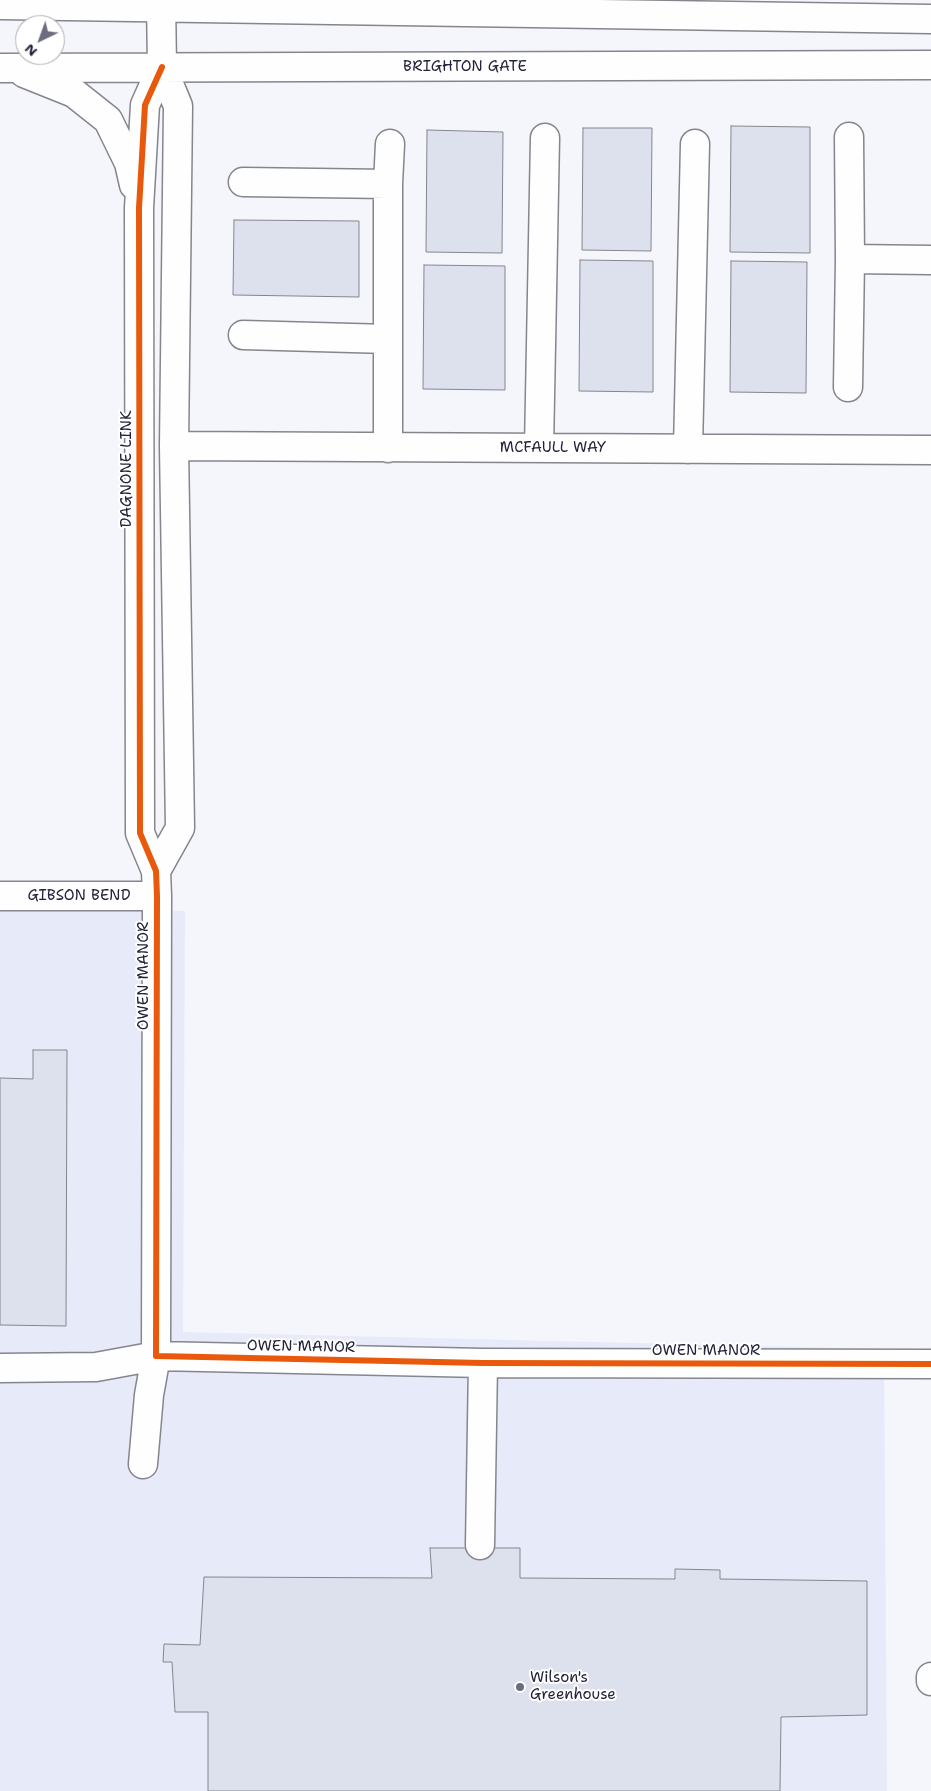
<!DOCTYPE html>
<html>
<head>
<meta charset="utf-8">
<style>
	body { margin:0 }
	#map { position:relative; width:931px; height:1791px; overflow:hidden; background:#f5f6fc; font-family:"Shantell Sans",sans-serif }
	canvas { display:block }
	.north { position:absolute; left:15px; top:15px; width:50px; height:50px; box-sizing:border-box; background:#fff; border:1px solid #a7a7b1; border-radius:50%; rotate:222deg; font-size:14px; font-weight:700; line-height:20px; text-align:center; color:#22223b }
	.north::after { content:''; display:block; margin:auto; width:18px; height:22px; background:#6c6c7f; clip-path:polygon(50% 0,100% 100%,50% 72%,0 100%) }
</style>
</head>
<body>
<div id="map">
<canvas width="931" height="1791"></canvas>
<div class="north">N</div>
</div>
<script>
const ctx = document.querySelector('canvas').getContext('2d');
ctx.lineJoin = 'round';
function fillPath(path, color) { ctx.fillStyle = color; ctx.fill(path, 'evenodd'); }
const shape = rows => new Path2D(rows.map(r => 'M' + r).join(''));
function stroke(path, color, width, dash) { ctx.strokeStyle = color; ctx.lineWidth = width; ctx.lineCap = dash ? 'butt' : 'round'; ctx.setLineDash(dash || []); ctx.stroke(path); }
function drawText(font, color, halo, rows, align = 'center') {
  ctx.font = font + ' "Shantell Sans",sans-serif'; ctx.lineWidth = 4; ctx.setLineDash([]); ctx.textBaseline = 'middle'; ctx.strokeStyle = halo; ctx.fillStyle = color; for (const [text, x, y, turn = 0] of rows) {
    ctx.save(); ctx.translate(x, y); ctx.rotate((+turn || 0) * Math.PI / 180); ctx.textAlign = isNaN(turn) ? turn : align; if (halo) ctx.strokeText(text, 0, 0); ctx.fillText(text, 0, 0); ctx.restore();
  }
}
fillPath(shape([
	[0,905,185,911,183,1332,884,1349,887,1791,0,1791]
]), '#e7ebf9');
const building = shape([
	[731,126,810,127,810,253,730,252,731,126],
	[583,128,652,128,651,251,582,250,583,128],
	[427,130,503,132,502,253,426,252,427,130],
	[234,220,359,221,359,297,233,295,234,220],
	[580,260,653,261,653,392,579,391,580,260],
	[731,261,807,262,806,393,730,392,731,261],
	[424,265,505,266,505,390,423,389,424,265],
	[33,1050,67,1050,66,1326,0,1325,0,1078,33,1079,33,1050],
	[430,1548,520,1548,520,1578,675,1579,675,1569,720,1570,720,1579,867,1581,867,1715,781,1717,780,1791,208,1791,208,1712,175,1712,172,1662,163,1662,164,1644,200,1645,204,1577,432,1578,430,1548]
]);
fillPath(building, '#dde1ed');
stroke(building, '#85868d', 1);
const minor = shape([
	[0,5,931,19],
	[162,67,145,105,139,208,140,833,156,871,157,896,156,1356,483,1363,931,1364],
	[0,68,931,65],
	[24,73,74,93,108,120,129,163,134,185],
	[849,137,850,259,931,260],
	[243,182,388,184],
	[243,335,388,339],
	[848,387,850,259],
	[174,446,931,450],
	[388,448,388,184,390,144],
	[539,448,545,138],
	[688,449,695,144],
	[156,871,180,828,174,446,178,106,162,67,161,0],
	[0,896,157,896],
	[0,1368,96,1367,156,1356,149,1395,143,1464],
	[480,1545,483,1363],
	[931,1677,931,1681]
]);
stroke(minor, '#85868d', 31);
stroke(minor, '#fefeff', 28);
stroke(shape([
	[162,67,145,105,139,208,140,833,156,871,157,896,156,1356,483,1363,931,1364]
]), '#e8590c', 6);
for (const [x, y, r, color] of [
	[520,1687,5,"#6c6c7f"]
]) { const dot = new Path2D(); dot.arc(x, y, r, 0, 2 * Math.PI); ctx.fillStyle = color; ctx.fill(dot); stroke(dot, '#fff', 2); }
drawText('15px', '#22223b', '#fff', [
	["BRIGHTON GATE",465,67],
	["MCFAULL WAY",553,448],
	["DAGNONE LINK",127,469,-90],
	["GIBSON BEND",79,896],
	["OWEN MANOR",144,976,-90],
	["OWEN MANOR",301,1347,1],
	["OWEN MANOR",706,1351]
]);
drawText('15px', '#22223b', '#fff', [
	["Wilson's",530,1678],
	["Greenhouse",530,1695]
], 'left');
</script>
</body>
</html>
